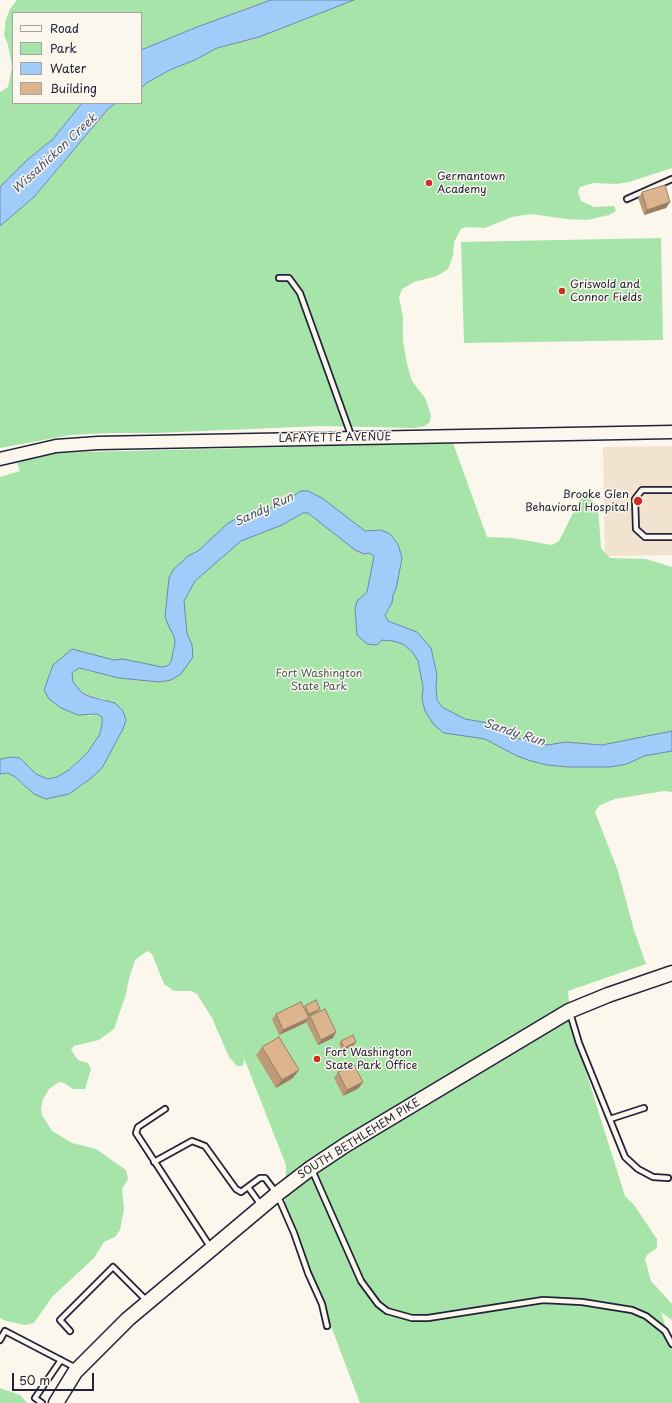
<!DOCTYPE html>
<html>
<head>
<meta charset="utf-8">
<style>
	body { margin:0 }
	#map { position:relative; width:672px; height:1403px; overflow:hidden; background:#fbf7ec; font-family:"Playpen Sans",sans-serif }
	canvas { display:block }
	.legend { position:absolute; left:12px; top:12px; width:130px; height:92px; box-sizing:border-box; background:#fbf7ec; border:1px solid #a4a2a5; margin:0; padding:5px 7px; list-style:none; font-size:12px; color:#22223b }
	.legend li { display:flex; align-items:center; gap:8px; height:20px }
	.legend b { width:20px; border:1px solid #a4a2a5 }
	.scale { position:absolute; left:12px; top:1373px; width:82px; height:18px; box-sizing:border-box; border:2px solid #22223b; border-top:0; padding-left:5px; font-size:12px; line-height:14px; white-space:nowrap; color:#22223b; -webkit-text-stroke:3px #fbf7ec; paint-order:stroke }
</style>
</head>
<body>
<div id="map">
<canvas width="672" height="1403"></canvas>
<ul class="legend">
<li><b style="height:5px;background:#fbf7ec"></b>Road</li>
<li><b style="height:11px;background:#a7e4aa"></b>Park</li>
<li><b style="height:11px;background:#9fccf9"></b>Water</li>
<li><b style="height:11px;background:#dcb48d"></b>Building</li>
</ul>
<div class="scale">50 m</div>
</div>
<script>
const ctx = document.querySelector('canvas').getContext('2d');
ctx.lineJoin = 'round';
function fillPath(path, color) { ctx.fillStyle = color; ctx.fill(path, 'evenodd'); }
const shape = rows => new Path2D(rows.map(r => 'M' + r).join(''));
function stroke(path, color, width, dash) { ctx.strokeStyle = color; ctx.lineWidth = width; ctx.lineCap = dash ? 'butt' : 'round'; ctx.setLineDash(dash || []); ctx.stroke(path); }
function drawText(font, color, halo, rows, align = 'center') {
  ctx.font = font + ' "Playpen Sans",sans-serif'; ctx.lineWidth = 3; ctx.setLineDash([]); ctx.textBaseline = 'middle'; ctx.strokeStyle = halo; ctx.fillStyle = color; for (const [text, x, y, turn = 0] of rows) {
    ctx.save(); ctx.translate(x, y); ctx.rotate((+turn || 0) * Math.PI / 180); ctx.textAlign = isNaN(turn) ? turn : align; if (halo) ctx.strokeText(text, 0, 0); ctx.fillText(text, 0, 0); ctx.restore();
  }
}
fillPath(shape([
	[672,446,672,555,605,556,603,447]
]), '#f2e3d0');
fillPath(shape([
	[17,0,271,0,197,27,141,50,141,13,13,13,13,103,82,103,52,140,28,159,0,187,0,92,8,87,12,67,8,45,4,35,6,19,10,9],
	[354,0,672,0,672,168,629,182,616,184,593,183,580,187,578,192,581,201,594,207,614,206,616,211,609,215,587,220,566,219,531,214,512,217,485,228,466,227,461,229,454,242,453,256,448,269,437,276,414,282,402,289,399,297,403,317,403,341,407,364,412,381,425,398,431,415,430,422,425,426,415,428,320,426,155,433,108,433,71,435,0,448,0,226,34,197,108,109,116,103,141,103,141,88,148,82,172,69,195,60,217,48,259,37],
	[661,238,663,340,464,343,461,242],
	[453,443,487,537,512,538,552,545,559,541,580,499,589,496,598,507,601,548,610,558,646,559,672,567,672,731,602,745,565,742,596,767,610,767,627,764,644,756,672,751,672,792,664,791,615,799,600,805,595,812,618,871,634,930,646,964,568,991,571,1024,625,1196,634,1205,657,1239,657,1248,647,1255,645,1259,651,1281,672,1304,672,1320,661,1312,672,1347,672,1403,360,1403,285,1204,286,1165,240,1048,244,1060,243,1066,237,1066,229,1057,212,1018,197,994,191,991,174,991,164,984,152,954,147,951,135,960,129,979,126,994,114,1029,99,1040,74,1046,71,1050,78,1060,88,1063,91,1069,85,1089,73,1089,64,1083,59,1082,49,1089,43,1099,41,1109,42,1115,52,1131,72,1143,96,1149,126,1170,128,1179,122,1189,124,1209,120,1230,115,1237,104,1242,94,1258,52,1297,34,1323,25,1325,6,1321,0,1318,0,774,8,773,16,777,23,785,69,794,90,779,102,768,118,736,105,699,91,697,82,693,73,682,72,674,79,668,95,673,61,656,88,716,97,714,102,717,102,724,100,734,87,753,69,770,57,777,48,779,36,774,11,757,0,759,0,477,20,471,17,463,45,453],
	[0,1388,20,1395,27,1403,0,1403]
]), '#a7e4aa');
const water = shape([
	[271,0,354,0,259,37,217,48,195,60,172,69,148,82,141,88,141,50,197,27,271,0],
	[82,103,116,103,108,109,34,197,0,226,0,187,28,159,52,140,82,103],
	[301,491,308,491,322,498,365,531,381,530,390,534,398,544,402,558,396,589,393,595,392,603,385,615,388,621,417,632,431,648,437,675,436,686,437,700,442,707,465,719,500,725,516,738,548,745,565,742,602,745,672,731,672,751,644,756,627,764,610,767,569,767,547,765,531,761,517,756,485,739,444,733,434,725,425,711,422,699,423,687,418,661,413,653,403,644,393,641,382,640,377,645,367,644,357,635,355,609,357,601,367,592,374,556,369,553,364,554,355,550,308,513,303,513,282,525,241,541,195,581,184,601,187,633,192,645,193,657,181,674,171,680,159,682,119,678,79,668,72,673,73,682,82,693,91,697,115,703,123,711,126,720,123,729,102,768,90,779,69,794,46,799,34,794,15,777,8,773,0,774,0,759,11,757,20,758,36,774,48,779,57,777,69,770,87,753,100,734,102,724,102,717,97,714,78,715,61,708,49,699,44,690,53,665,72,649,114,660,123,659,162,667,167,666,171,662,175,643,174,636,169,627,165,617,169,578,173,570,188,556,198,551,227,524,237,518,277,506,301,491]
]);
fillPath(water, '#9fccf9');
stroke(water, '#6d88ad', 1);
const service = shape([
	[627,199,672,179],
	[279,278,289,278,300,293,352,438],
	[672,490,642,490,635,499,636,529,645,537,672,537],
	[570,1013,579,1043,625,1157,638,1169,653,1177,668,1178],
	[165,1109,138,1127,136,1133,211,1248],
	[610,1119,644,1108],
	[154,1162,192,1141,205,1146,236,1189,241,1192,260,1178,265,1178,277,1194,294,1233,308,1273,322,1304,327,1326],
	[312,1170,361,1281,378,1304,387,1311,412,1318,428,1318,543,1300,582,1302,632,1310,646,1316,665,1331,672,1344],
	[248,1187,261,1205],
	[70,1331,60,1320,113,1267,146,1300],
	[0,1340,5,1331,76,1368],
	[42,1403,35,1398,61,1360]
]);
const secondary = shape([
	[0,459,56,446,98,443,672,432]
]);
const primary = shape([
	[56,1403,75,1372,128,1319,277,1194,311,1168,347,1144,569,1011,608,995,672,973]
]);
stroke(service, '#22223b', 8);
stroke(secondary, '#22223b', 15);
stroke(primary, '#22223b', 17);
stroke(service, '#fbf7ec', 4.5);
stroke(secondary, '#fbf7ec', 12);
stroke(primary, '#fbf7ec', 14);
fillPath(shape([
	[642,192,670,202,666,208,644,215,638,198],
	[305,1006,318,1011,308,1016,309,1018,305,1023,279,1035,272,1019,276,1014,304,1008],
	[310,1016,333,1038,318,1045,306,1022],
	[341,1041,354,1045,342,1051,339,1044],
	[262,1047,299,1070,293,1078,276,1088,256,1055],
	[338,1072,359,1088,343,1096,334,1078]
]), '#bd9b79');
fillPath(shape([
	[670,202,666,208,644,215,647,210],
	[320,1009,318,1011,307,1017,309,1014],
	[309,1018,305,1023,279,1035,283,1030],
	[336,1032,333,1038,318,1045,321,1040],
	[356,1042,354,1045,342,1051,344,1048],
	[299,1070,293,1078,276,1088,282,1080],
	[363,1082,359,1088,343,1096,347,1090]
]), '#9a7e63');
const building = shape([
	[665,185,670,202,647,210,642,192,665,185],
	[316,1000,320,1009,309,1014,305,1006,316,1000],
	[301,1002,309,1018,283,1030,276,1014,301,1002],
	[325,1009,336,1032,321,1040,310,1016,325,1009],
	[353,1035,356,1042,344,1048,341,1041,353,1035],
	[279,1037,299,1070,282,1080,262,1047,279,1037],
	[354,1065,363,1082,347,1090,338,1072,354,1065]
]);
fillPath(building, '#dcb48d');
stroke(building, '#9a7e63', 1);
for (const [x, y, r, color] of [
	[429,183,4,"#c8321e"],
	[562,291,4,"#c8321e"],
	[638,501,5,"#c8321e"],
	[317,1059,4,"#c8321e"]
]) { const dot = new Path2D(); dot.arc(x, y, r, 0, 2 * Math.PI); ctx.fillStyle = color; ctx.fill(dot); stroke(dot, '#fbf7ec', 1.5); }
drawText('11px', '#22223b', '#fbf7ec', [
	["Germantown",437,177],
	["Academy",437,190],
	["Griswold and",570,285],
	["Connor Fields",570,298],
	["Brooke Glen",629,495,"right"],
	["Behavioral Hospital",629,508,"right"],
	["Fort Washington",325,1053],
	["State Park Office",325,1066]
], 'left');
drawText('11px', '#22223b', '#fbf7ec', [
	["LAFAYETTE AVENUE",335,438,-1],
	["SOUTH BETHLEHEM PIKE",359,1139,-32]
]);
drawText('11px', '#4a5c5c', '#fbf7ec', [
	["Fort Washington",319,674],
	["State Park",319,687]
]);
drawText('italic 12px', '#485574', '#fbf7ec', [
	["Wissahickon Creek",55,154,-43],
	["Sandy Run",264,510,-25],
	["Sandy Run",514,733,18]
]);
</script>
</body>
</html>
